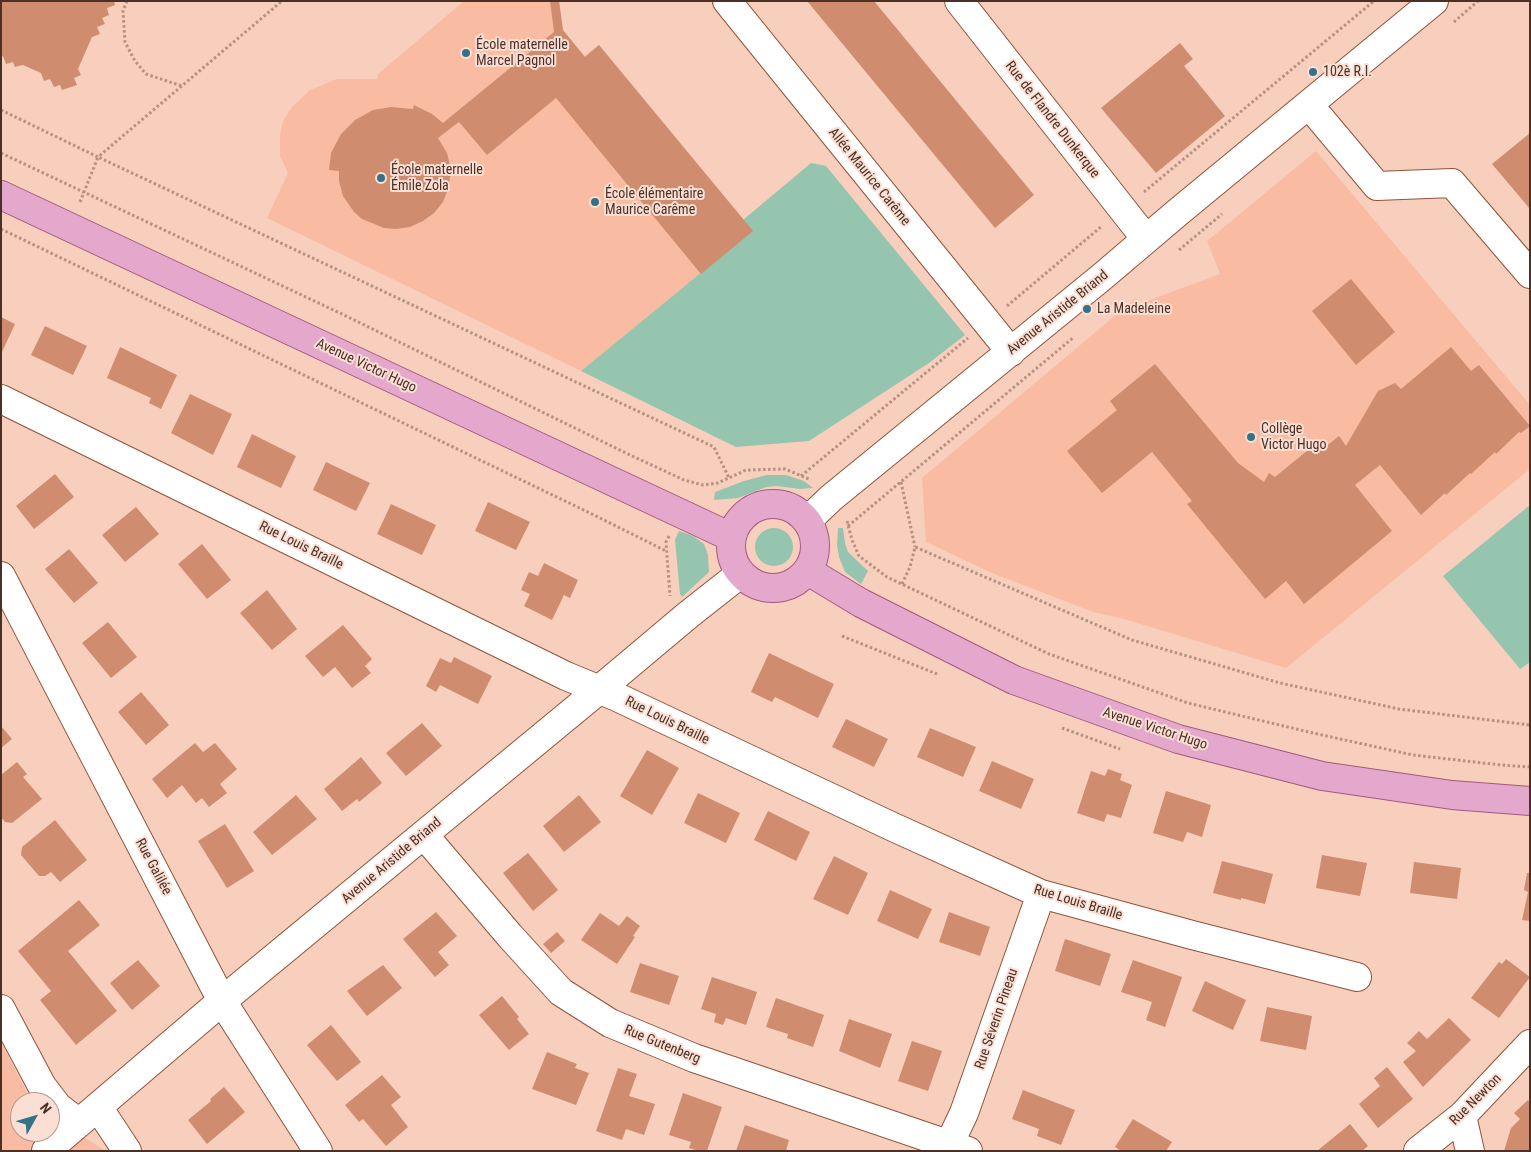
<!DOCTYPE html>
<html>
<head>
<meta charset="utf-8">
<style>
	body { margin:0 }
	#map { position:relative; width:1531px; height:1152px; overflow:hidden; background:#f8cfbd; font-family:"Roboto Condensed",sans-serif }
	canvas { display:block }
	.frame { position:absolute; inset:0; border:2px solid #4b3125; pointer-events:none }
	.north { position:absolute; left:10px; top:1092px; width:50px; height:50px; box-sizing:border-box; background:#fcdfd4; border:1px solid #b5998e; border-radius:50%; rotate:51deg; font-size:14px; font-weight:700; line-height:20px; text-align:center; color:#4b3125 }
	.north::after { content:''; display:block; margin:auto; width:18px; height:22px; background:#347287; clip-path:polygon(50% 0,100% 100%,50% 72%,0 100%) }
</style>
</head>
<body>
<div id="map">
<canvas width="1531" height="1152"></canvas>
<div class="frame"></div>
<div class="north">N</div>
</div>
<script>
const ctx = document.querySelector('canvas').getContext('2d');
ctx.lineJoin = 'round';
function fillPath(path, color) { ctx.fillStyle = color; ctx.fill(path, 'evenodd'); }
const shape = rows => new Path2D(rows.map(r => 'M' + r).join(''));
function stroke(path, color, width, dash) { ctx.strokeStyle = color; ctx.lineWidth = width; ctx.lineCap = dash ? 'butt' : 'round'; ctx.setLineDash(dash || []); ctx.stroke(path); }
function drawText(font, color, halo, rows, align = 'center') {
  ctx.font = font + ' "Roboto Condensed",sans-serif'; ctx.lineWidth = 4; ctx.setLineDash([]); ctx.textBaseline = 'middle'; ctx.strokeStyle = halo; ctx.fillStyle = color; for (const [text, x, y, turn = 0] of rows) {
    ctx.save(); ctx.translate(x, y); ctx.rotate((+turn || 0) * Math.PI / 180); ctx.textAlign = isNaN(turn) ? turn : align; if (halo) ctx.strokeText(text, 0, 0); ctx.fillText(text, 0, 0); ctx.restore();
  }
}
fillPath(shape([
	[464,1,559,1,563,30,584,56,599,45,753,231,581,371,267,218,288,173,280,156,280,135,283,121,292,107,310,90,337,79,377,79,378,74],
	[1316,151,1530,405,1530,469,1286,668,1124,619,1093,612,992,573,926,542,922,478,1136,298,1139,304,1220,274,1207,241],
	[1,1042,32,1102,20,1102,20,1132,50,1132,50,1116,106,1151,1,1151]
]), '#f9bca3');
fillPath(shape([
	[811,163,826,166,965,335,929,363,809,441,736,447,581,371,752,231,743,220],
	[767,475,786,475,804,481,813,488,800,489,777,486,766,487,738,498,714,500,715,492,744,481],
	[1530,505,1530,662,1520,669,1443,576],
	[838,528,843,528,845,543,848,552,868,571,861,584,845,572,839,557,837,545],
	'755 547a19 19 0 1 1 38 0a19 19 0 1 1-38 0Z',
	[679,531,693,536,704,544,708,555,709,572,682,597,680,594,675,540]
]), '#95c5ae');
fillPath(shape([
	[1,1,114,1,115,5,107,8,109,15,102,18,105,24,97,27,100,34,92,37,78,69,81,75,74,78,77,85,62,90,60,85,54,87,50,79,44,81,41,73,23,65,15,67,13,62,6,64,3,56,1,57],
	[550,1,559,1,563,30,585,57,599,45,753,231,701,274,556,98,487,155,459,122,438,138,447,153,449,161,451,172,448,189,443,202,434,213,423,221,410,227,396,229,384,228,362,219,354,212,343,196,339,181,339,171,329,170,331,153,341,134,355,120,373,110,391,107,413,109,414,105,432,114,443,123,554,32],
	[807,1,874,1,1034,195,995,228],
	[1180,43,1193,59,1184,66,1225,116,1156,173,1101,108],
	[1530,133,1530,209,1492,164],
	[1351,279,1395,332,1356,365,1312,311],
	[1,317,15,324,1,354],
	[45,326,87,346,73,375,31,355],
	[120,347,177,375,161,409,149,403,151,398,107,378],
	[1451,347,1471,371,1479,365,1530,426,1521,433,1519,432,1496,454,1495,452,1471,474,1470,473,1446,495,1445,493,1421,515,1380,465,1355,485,1392,531,1304,604,1286,581,1265,599,1187,504,1192,501,1152,452,1102,493,1067,451,1117,410,1110,401,1155,364,1238,463,1264,482,1269,473,1275,477,1319,441,1324,448,1339,436,1346,446,1378,391,1395,383,1401,389],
	[190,394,232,414,213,455,171,433],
	[252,434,296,456,281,488,237,467],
	[326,462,370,483,356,511,313,490],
	[55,474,74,497,34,529,16,506],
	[488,502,530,522,516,550,475,531],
	[391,504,436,525,422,555,377,534],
	[136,507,159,534,125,562,102,535],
	[202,544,231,580,207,599,178,564],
	[69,549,98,583,74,603,45,569],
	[544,563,578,580,570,598,564,595,552,620,524,606,530,594,521,590,529,572,538,576],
	[267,590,297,629,272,650,240,613],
	[108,622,137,657,111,678,82,643],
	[343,625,372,659,365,666,371,673,352,688,335,667,323,677,305,656],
	[769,653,834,684,818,718,775,697,772,702,751,692],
	[454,657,492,676,478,704,440,685,436,692,426,686,440,658,451,663],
	[141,692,169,725,146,745,118,712],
	[846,719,888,739,874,767,832,747],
	[422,723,442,746,406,776,386,753],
	[1,726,12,739,1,748],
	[930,728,976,747,963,777,917,757],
	[195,743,203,752,215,743,237,769,220,784,227,793,209,807,202,798,196,803,182,785,167,798,152,779],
	[647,750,679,768,652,815,620,796],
	[361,757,382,783,359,802,357,799,342,811,324,789],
	[992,761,1034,779,1021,809,979,791],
	[17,762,27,774,23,777,42,799,12,823,5,822,1,817,1,775],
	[1108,769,1122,774,1120,780,1132,785,1121,818,1107,814,1104,822,1077,813,1091,771,1105,776],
	[1166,791,1211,805,1202,837,1187,832,1183,842,1153,833],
	[698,793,740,813,726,843,684,823],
	[296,795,317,819,272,855,253,832],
	[579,795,601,822,564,852,543,826],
	[768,811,810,832,796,861,754,840],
	[55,820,87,860,60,882,51,872,45,876,39,876,21,855,22,847],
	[225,824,254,871,227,888,198,841],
	[528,853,558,890,533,911,503,873],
	[1322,855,1367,863,1360,896,1316,888],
	[834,856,868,873,848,915,813,899],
	[1222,861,1273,874,1265,904,1241,898,1241,900,1213,893],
	[1414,862,1461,868,1457,899,1410,893],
	[1527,873,1530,873,1530,921,1522,920,1528,892,1524,890],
	[890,890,932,909,918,939,877,921],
	[79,900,100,925,68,951,117,1011,76,1045,40,1000,51,991,18,951],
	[436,912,457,936,438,952,449,965,435,977,403,939],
	[949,912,990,927,980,956,939,942],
	[600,913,619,926,627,916,640,926,633,936,635,937,617,964,581,940],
	[557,932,565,941,551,953,543,944],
	[1065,939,1111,954,1100,986,1055,971],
	[1506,959,1530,977,1499,1018,1471,998,1499,962,1502,964],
	[138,960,160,986,132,1010,110,983],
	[1133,960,1182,977,1165,1027,1146,1020,1152,1002,1121,992],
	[640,963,679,976,669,1005,630,992],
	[383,965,402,988,367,1016,347,991],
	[712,977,757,992,746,1025,726,1018,723,1025,714,1022,716,1014,701,1009],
	[1205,981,1246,1000,1233,1030,1192,1011],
	[502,996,519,1017,517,1019,529,1034,509,1050,479,1015],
	[776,998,824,1015,813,1047,787,1038,788,1034,766,1027],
	[1267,1007,1312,1016,1306,1050,1260,1041],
	[1449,1018,1471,1040,1423,1087,1403,1062,1416,1051,1407,1043,1419,1031,1427,1039],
	[849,1019,892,1034,880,1068,839,1051],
	[331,1025,361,1062,337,1081,307,1045],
	[912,1041,942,1051,928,1091,898,1081],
	[547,1052,577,1064,575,1068,589,1073,576,1105,532,1089],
	[1387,1067,1413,1099,1378,1128,1359,1104,1380,1086,1374,1078],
	[618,1068,637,1074,629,1096,655,1104,644,1135,626,1129,622,1140,596,1131],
	[382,1075,401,1097,391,1105,408,1127,386,1146,363,1119,359,1122,345,1105],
	[224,1087,245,1112,207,1144,188,1120,211,1101,210,1099],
	[1023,1090,1075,1110,1061,1145,1037,1136,1039,1129,1012,1119],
	[683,1093,722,1107,707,1151,698,1151,689,1148,691,1142,669,1135],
	[1528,1100,1530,1103,1530,1151,1504,1151,1511,1128,1520,1119,1514,1113],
	[1133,1119,1172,1142,1166,1151,1121,1151,1115,1147],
	[1350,1124,1368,1146,1362,1151,1317,1151],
	[745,1125,789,1140,786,1151,736,1151]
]), '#cf8c6f');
const minor = shape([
	[727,1,1011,352],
	[959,1,1146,239],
	[1309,105,1377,186,1452,183,1530,274],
	[1,399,566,676,617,697,893,827,1041,894,1192,935,1357,977],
	[807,521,831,498,1103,276,1177,213,1434,1],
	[1,576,222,1001,318,1151],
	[424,835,510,936,561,992,610,1023,694,1058,968,1151],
	[1,1009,42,1086,58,1107,79,1123],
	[98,1107,127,1151],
	[1462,1116,1470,1151],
	[46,1151,222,1001,600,689,688,615,740,574],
	[946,1151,964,1113,1041,894],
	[1418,1151,1462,1116,1530,1044]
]);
const major = shape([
	[1,195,731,537],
	'731 546a42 42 0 1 1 84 0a42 42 0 1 1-84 0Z',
	[808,571,861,603,1014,680,1178,739,1322,776,1452,795,1530,801]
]);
stroke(minor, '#8f543b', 30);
stroke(major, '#a3597d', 30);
stroke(shape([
	[127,1,123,11,125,42,135,61,146,74,182,86],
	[1454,22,1478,1],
	[1,110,98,157,282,1],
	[1,153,344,315,630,455,684,480,703,485,718,483,746,470,785,469,811,480],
	[1144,192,1374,1],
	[80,202,98,157,714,447,729,478],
	[1,229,594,515,666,551],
	[1179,250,1222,214],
	[1007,306,1102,226],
	[801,476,968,338],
	[901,482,915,547],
	[847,521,852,540,859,556,887,577,1049,654,1188,703,1313,733,1413,755,1501,765,1530,767],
	[848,526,1074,337],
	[669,536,666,542,670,596],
	[902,584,910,567,915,547,1132,640,1280,683,1399,709,1530,725],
	[842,636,937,674],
	[1062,728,1120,749]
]), '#b49181', 3, [2.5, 2.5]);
stroke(minor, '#fff', 28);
stroke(major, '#e4a8cd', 28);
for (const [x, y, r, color] of [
	[466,53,5,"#347287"],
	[1313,72,5,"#347287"],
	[381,178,5,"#347287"],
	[595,202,5,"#347287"],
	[1087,309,5,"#347287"],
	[1251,437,5,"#347287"]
]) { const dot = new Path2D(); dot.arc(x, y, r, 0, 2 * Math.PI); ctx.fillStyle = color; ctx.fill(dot); stroke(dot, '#fcdfd4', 2); }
drawText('14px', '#4b3125', '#fcdfd4', [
	["École maternelle",476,45],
	["Marcel Pagnol",476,61],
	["102è R.I.",1323,72],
	["École maternelle",391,170],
	["Émile Zola",391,186],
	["École élémentaire",605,194],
	["Maurice Carême",605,210],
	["La Madeleine",1097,309],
	["Collège",1261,429],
	["Victor Hugo",1261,445]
], 'left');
drawText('14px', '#4b3125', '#fcdfd4', [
	["Rue de Flandre Dunkerque",1052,120,52],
	["Allée Maurice Carême",869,177,51],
	["Avenue Aristide Briand",1058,313,-39],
	["Avenue Victor Hugo",366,366,25],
	["Rue Louis Braille",301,546,26],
	["Rue Louis Braille",667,721,26],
	["Avenue Victor Hugo",1155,729,18],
	["Avenue Aristide Briand",392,861,-40],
	["Rue Galilée",153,867,62],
	["Rue Louis Braille",1078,903,17],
	["Rue Séverin Pineau",997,1019,-71],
	["Rue Gutenberg",662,1045,22],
	["Rue Newton",1476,1100,-45]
]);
</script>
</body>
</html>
